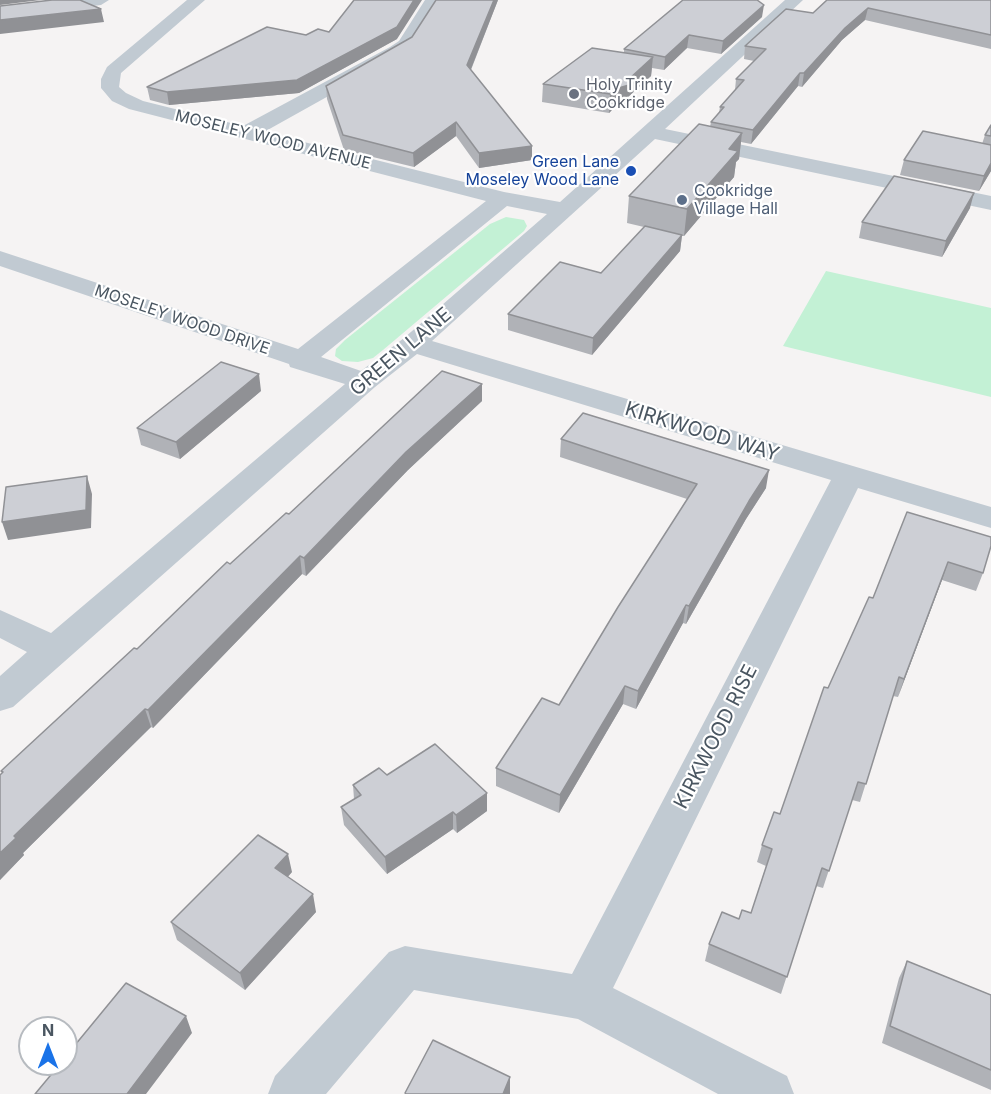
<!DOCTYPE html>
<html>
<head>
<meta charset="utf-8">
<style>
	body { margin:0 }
	#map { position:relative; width:991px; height:1094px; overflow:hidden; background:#f5f3f3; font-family:Inter,sans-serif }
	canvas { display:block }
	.north { position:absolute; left:18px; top:1016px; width:60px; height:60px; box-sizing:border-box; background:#fff; border:2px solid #b7bbc0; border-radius:50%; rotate:0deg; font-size:16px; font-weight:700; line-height:24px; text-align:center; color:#4a5661 }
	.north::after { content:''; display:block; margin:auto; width:21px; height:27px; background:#1a73e8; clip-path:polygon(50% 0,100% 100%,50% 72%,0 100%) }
</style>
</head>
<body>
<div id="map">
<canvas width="991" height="1094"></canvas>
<div class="north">N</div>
</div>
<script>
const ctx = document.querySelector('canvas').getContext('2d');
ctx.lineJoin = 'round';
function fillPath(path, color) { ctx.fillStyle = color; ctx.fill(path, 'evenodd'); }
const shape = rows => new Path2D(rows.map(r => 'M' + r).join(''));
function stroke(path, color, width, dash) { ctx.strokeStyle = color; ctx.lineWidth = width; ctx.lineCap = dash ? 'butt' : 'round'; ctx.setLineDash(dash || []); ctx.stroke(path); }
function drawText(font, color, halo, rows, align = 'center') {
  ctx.font = font + ' Inter,sans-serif'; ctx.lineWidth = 4.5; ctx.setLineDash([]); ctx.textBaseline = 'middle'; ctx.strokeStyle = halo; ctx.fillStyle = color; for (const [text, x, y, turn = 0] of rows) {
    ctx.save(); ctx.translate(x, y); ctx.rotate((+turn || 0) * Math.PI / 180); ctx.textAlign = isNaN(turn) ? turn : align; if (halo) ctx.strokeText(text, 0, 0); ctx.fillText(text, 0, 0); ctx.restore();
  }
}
fillPath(shape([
	[506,217,524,220,527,226,524,231,383,350,373,358,358,362,342,361,335,356,336,349,345,340,490,224],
	[826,271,991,308,991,397,783,346]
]), '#c3f1d5');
fillPath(shape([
	[60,0,109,0,101,5,0,17,0,7,60,0],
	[187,0,205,0,121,73,119,87,126,93,143,101,243,126,390,47,399,41,425,0,441,0,411,48,402,55,264,132,504,192,560,202,785,0,803,0,665,129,991,196,991,210,655,139,432,341,991,507,991,528,858,488,613,988,787,1076,794,1094,718,1094,578,1019,414,990,326,1094,268,1094,275,1076,389,952,405,946,572,974,831,480,417,354,375,387,13,707,0,711,0,676,27,652,0,638,0,610,51,633,345,384,290,367,289,364,0,266,0,251,298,349,486,201,129,109,112,101,101,88,101,79,107,67,187,0],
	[507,206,547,214,404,338,361,371,321,357,507,206]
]), '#c1cad2');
fillPath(shape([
	[498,0,471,70,532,146,532,160,479,168,456,136,414,167,344,150,327,99,326,86,412,37],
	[827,0,991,0,991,49,865,20,842,40,802,87,798,86,751,144,741,142,739,159,736,162,734,177,684,236,682,236,680,251,592,355,508,330,508,314,601,273,644,227,627,223,629,196,710,127,711,122,719,113,720,107,735,90,736,79,754,61,744,59,745,46,813,13],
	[762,17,721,54,687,48,664,70,652,68,651,76,628,97,628,104,614,108,609,113,542,102,543,84,624,53,624,49],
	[329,32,397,39,299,93,169,105,150,100,147,87,306,35],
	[991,125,991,171,979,191,900,175,904,160,982,144,985,135],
	[970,208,942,257,859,238,862,222],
	[482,384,482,401,408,470,306,576,302,574,153,728,151,727,23,853,24,855,0,880,0,775,2,773,1,771,137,649,230,564,289,514],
	[261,391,180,459,141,445,137,428],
	[561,439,766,488,746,519,686,624,683,623,636,709,623,704,559,813,496,786,496,768,559,705,687,499,560,457],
	[907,512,983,573,976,591,942,580,898,697,893,696,860,802,852,800,823,888,816,886,781,994,705,961,709,944,739,919,751,913,766,866,757,862,762,845,780,814,828,688,873,598],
	[387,775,487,793,487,811,457,833,453,829,387,874,344,825,341,807,354,799,353,785],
	[292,872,288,877,316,912,245,990,177,940,171,922],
	[907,961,991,995,991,1090,882,1043,899,978]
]), '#b0b2b7');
fillPath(shape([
	[0,0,41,0,0,5],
	[414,0,422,0,397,39,299,93,169,105,167,92],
	[494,0,498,0,467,79,467,65],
	[764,5,762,17,721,54,723,41],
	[868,8,865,20,842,40,802,87,804,73,845,28],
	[101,9,104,22,0,34,0,20],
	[689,35,687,48,664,70,665,57],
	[653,57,651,76,628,97,628,104,614,108,609,113,610,94,629,79],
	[800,73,798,86,751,144,753,130],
	[456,122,456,136,414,167,413,153],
	[742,133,739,159,736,162,734,177,684,236,687,209,729,149],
	[532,146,532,160,479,168,479,153],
	[991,163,991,171,979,191,984,176],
	[974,193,970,208,942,257,946,241],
	[682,235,680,251,592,355,593,338],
	[259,374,261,391,180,459,176,442],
	[482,384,482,401,408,470,306,576,304,558,406,452],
	[769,470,766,488,746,519,686,624,689,606,749,501],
	[87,476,92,494,91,528,8,540,2,522],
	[300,556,302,574,153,728,148,710],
	[948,562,942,580,898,697,904,679],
	[686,605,683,623,636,709,638,691],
	[625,686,623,704,559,813,560,795],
	[145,709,151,727,23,853,24,855,0,880,0,853,14,836],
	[487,793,487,811,457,833,456,815],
	[453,812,453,829,387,874,385,857],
	[288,854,292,872,279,886,275,868],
	[313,894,316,912,245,990,240,973],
	[186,1016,192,1033,146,1094,127,1094],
	[510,1077,510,1094,503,1094]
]), '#909195');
const building = shape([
	[52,0,80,0,101,9,0,20,0,6,52,0],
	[354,0,414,0,397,27,297,80,167,92,147,87,267,27,306,35,318,29,329,32,354,0],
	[436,0,494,0,467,65,532,146,479,153,456,122,413,153,343,135,326,86,412,37,436,0],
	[683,0,757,0,764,5,723,41,689,35,665,57,624,49,683,0],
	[827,0,991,0,991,35,868,8,845,28,804,73,800,73,753,130,711,122,724,107,720,107,744,80,736,79,766,49,745,46,786,9,813,13,827,0],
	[592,48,653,57,629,79,629,85,615,89,610,94,543,84,592,48],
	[699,124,742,133,729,149,738,151,687,209,629,196,699,124],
	[991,125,991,136,985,135,991,125],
	[923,131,991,145,991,163,984,176,904,160,923,131],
	[894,176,974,193,946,241,862,222,894,176],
	[645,226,682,235,593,338,508,314,560,262,601,273,645,226],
	[221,362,259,374,176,442,137,428,221,362],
	[442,371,482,384,406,452,304,558,300,556,148,710,145,709,14,836,16,838,0,853,0,775,3,772,1,771,134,648,137,649,227,562,230,564,286,513,289,514,442,371],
	[583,413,769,470,749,501,689,606,686,605,638,691,625,686,560,795,496,768,542,698,559,705,618,607,697,484,561,439,583,413],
	[87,476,86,510,2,522,6,487,87,476],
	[907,512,991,537,991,546,983,573,948,562,904,679,899,677,866,784,858,782,829,871,822,868,787,977,709,944,722,912,739,919,742,910,751,913,772,849,762,845,774,812,780,814,824,687,828,688,869,597,873,598,907,512],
	[435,744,487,793,456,815,453,812,385,857,341,807,361,795,353,785,379,768,387,775,435,744],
	[258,835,288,854,275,868,313,894,240,973,171,922,258,835],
	[907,961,991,995,991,1070,890,1026,907,961],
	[126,983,186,1016,127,1094,35,1094,60,1064,66,1064,66,1056,126,983],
	[433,1040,510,1077,503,1094,406,1094,405,1093,433,1040]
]);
fillPath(building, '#cdcfd5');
stroke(building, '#909195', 1.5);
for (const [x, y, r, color] of [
	[574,94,6,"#6b7280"],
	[631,171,6,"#1a4fb4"],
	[682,200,6,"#5c6f8a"]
]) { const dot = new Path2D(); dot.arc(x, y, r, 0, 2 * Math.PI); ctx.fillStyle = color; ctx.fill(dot); stroke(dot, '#fff', 2); }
drawText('16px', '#5b616d', '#fff', [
	["Holy Trinity",586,85],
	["Cookridge",586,103]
], 'left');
drawText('16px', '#4a5661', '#fff', [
	["MOSELEY WOOD AVENUE",273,140,14],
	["MOSELEY WOOD DRIVE",182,320,19]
]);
drawText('16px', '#164399', '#fff', [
	["Green Lane",619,162],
	["Moseley Wood Lane",619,180]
], 'right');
drawText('16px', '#4e5e75', '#fff', [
	["Cookridge",694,191],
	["Village Hall",694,209]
], 'left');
drawText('20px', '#4a5661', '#fff', [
	["GREEN LANE",401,352,-40],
	["KIRKWOOD WAY",702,432,17],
	["KIRKWOOD RISE",716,737,-63]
]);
</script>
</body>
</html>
